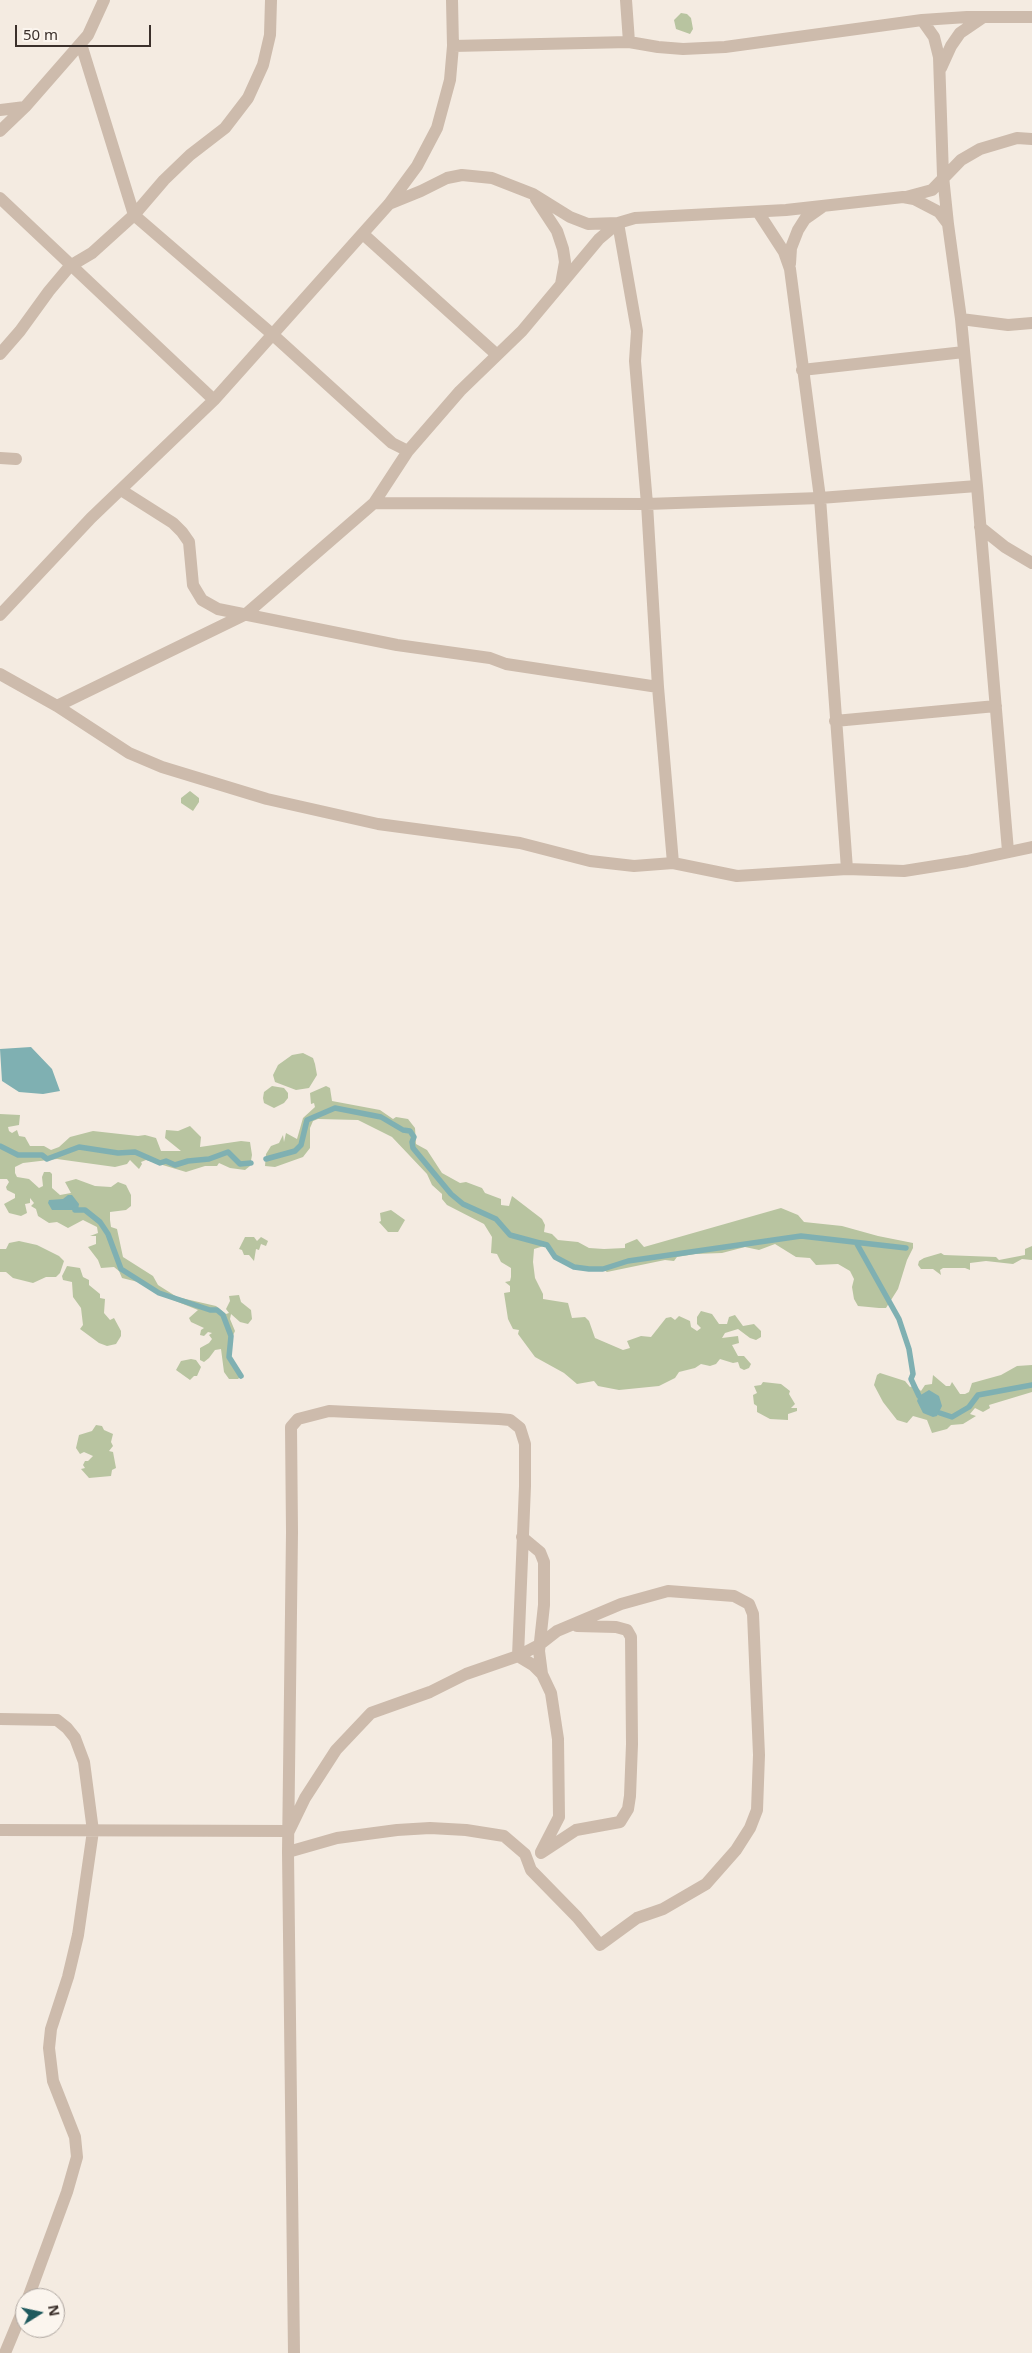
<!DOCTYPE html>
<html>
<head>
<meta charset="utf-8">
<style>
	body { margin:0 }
	#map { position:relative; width:1032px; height:2353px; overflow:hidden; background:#f4ebe1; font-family:"Noto Sans",sans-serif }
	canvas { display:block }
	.north { position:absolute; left:15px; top:2288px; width:50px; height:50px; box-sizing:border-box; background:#fbf5ee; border:1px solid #aea6a0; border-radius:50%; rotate:80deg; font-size:14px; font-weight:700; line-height:20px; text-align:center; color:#3b302b }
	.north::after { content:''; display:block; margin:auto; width:18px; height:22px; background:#1f5a5e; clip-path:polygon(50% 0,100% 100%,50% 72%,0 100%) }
	.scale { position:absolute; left:15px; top:25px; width:136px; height:22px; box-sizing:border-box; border:2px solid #3b302b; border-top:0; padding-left:6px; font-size:15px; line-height:18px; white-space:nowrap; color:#3b302b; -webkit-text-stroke:4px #fbf5ee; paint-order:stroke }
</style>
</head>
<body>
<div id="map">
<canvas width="1032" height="2353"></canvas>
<div class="north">N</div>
<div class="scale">50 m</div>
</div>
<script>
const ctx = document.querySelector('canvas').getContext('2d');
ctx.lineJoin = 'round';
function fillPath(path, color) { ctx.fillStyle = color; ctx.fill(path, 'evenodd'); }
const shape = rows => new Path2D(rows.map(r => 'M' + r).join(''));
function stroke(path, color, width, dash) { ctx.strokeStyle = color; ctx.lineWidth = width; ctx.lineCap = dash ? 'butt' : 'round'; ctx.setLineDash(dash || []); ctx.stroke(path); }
fillPath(shape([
	[681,13,687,14,691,18,693,29,690,34,676,29,674,20],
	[190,791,199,798,199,802,193,811,181,803,181,798],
	[303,1053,313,1058,315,1064,317,1075,309,1088,296,1090,275,1082,273,1075,278,1065,292,1055],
	[272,1086,284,1088,288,1093,288,1098,284,1103,274,1108,264,1103,263,1098,264,1092],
	[326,1086,330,1088,332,1101,380,1110,393,1119,396,1117,408,1119,415,1128,416,1144,427,1150,442,1173,460,1183,466,1182,482,1188,485,1193,501,1199,501,1205,509,1206,512,1196,542,1219,545,1225,544,1232,552,1234,558,1240,578,1242,589,1248,604,1249,625,1248,625,1244,637,1239,644,1247,781,1208,798,1215,804,1222,842,1226,878,1236,913,1243,913,1248,907,1260,898,1289,886,1308,879,1308,858,1306,854,1299,852,1287,854,1279,850,1271,838,1264,816,1265,810,1258,796,1257,775,1244,759,1250,745,1247,722,1253,695,1254,677,1257,674,1261,665,1260,607,1272,602,1269,574,1267,555,1257,547,1245,534,1249,533,1262,535,1278,543,1294,543,1299,568,1303,572,1318,585,1317,589,1321,595,1338,623,1350,630,1348,627,1341,641,1336,651,1337,666,1318,671,1317,675,1320,679,1316,690,1321,691,1327,697,1331,701,1328,697,1324,697,1317,701,1311,712,1314,719,1324,727,1324,729,1317,735,1315,743,1326,754,1324,761,1331,761,1337,756,1340,750,1338,738,1329,725,1333,722,1338,738,1336,739,1343,732,1345,738,1356,744,1356,751,1364,749,1368,744,1370,740,1368,738,1362,733,1363,720,1359,716,1364,710,1366,701,1364,695,1368,679,1372,675,1378,659,1386,619,1390,598,1386,594,1381,577,1384,564,1373,535,1357,518,1334,519,1330,513,1329,508,1319,504,1293,510,1292,510,1286,505,1282,510,1281,511,1277,511,1268,501,1262,497,1254,491,1253,492,1237,484,1224,447,1205,442,1199,442,1194,432,1185,427,1174,392,1137,358,1120,318,1119,313,1121,310,1128,310,1148,303,1157,275,1167,265,1166,266,1154,271,1146,279,1143,283,1135,284,1142,286,1133,297,1139,303,1118,315,1107,314,1103,311,1104,310,1093],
	[0,1114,20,1115,19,1125,8,1127,9,1131,12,1133,17,1130,19,1136,25,1137,30,1146,44,1146,51,1150,59,1147,70,1137,93,1131,138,1136,145,1135,156,1138,161,1151,181,1151,165,1138,166,1130,178,1131,190,1126,201,1137,200,1147,241,1141,250,1142,252,1155,250,1166,245,1170,230,1168,219,1163,217,1166,205,1166,186,1172,146,1160,141,1162,142,1164,139,1169,130,1160,127,1164,115,1167,57,1159,23,1163,15,1167,15,1173,17,1177,29,1179,39,1188,43,1186,42,1177,44,1172,50,1172,52,1174,52,1188,60,1195,71,1193,65,1182,76,1179,95,1186,111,1187,118,1182,126,1185,131,1195,131,1206,126,1210,110,1212,110,1220,111,1227,117,1229,123,1257,153,1276,158,1285,177,1297,216,1306,226,1314,229,1313,226,1309,230,1301,229,1296,239,1295,241,1302,251,1310,252,1319,248,1324,240,1322,231,1314,230,1319,235,1331,229,1344,229,1357,241,1376,238,1379,229,1379,224,1372,221,1349,215,1350,209,1358,204,1362,200,1360,200,1348,209,1343,212,1339,209,1335,212,1333,208,1332,204,1336,200,1335,201,1330,204,1328,191,1322,189,1318,198,1310,158,1294,142,1283,122,1278,119,1271,114,1267,101,1268,98,1260,88,1247,96,1244,96,1236,90,1236,98,1233,97,1227,83,1220,68,1228,57,1222,49,1223,38,1216,36,1209,31,1206,34,1203,30,1198,30,1203,25,1204,27,1213,21,1216,9,1213,4,1204,15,1198,15,1194,7,1190,6,1187,9,1182,7,1179,0,1179],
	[391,1210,405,1220,398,1232,388,1232,379,1222,381,1221,380,1213],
	[245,1237,254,1237,257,1241,261,1237,268,1241,266,1246,261,1244,259,1250,256,1249,254,1261,249,1255,244,1255,242,1250,239,1249],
	[19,1241,37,1245,59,1256,64,1261,60,1273,56,1277,46,1277,33,1283,13,1278,6,1272,0,1272,0,1249,6,1249,9,1243],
	[1032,1246,1032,1260,1022,1259,1013,1264,986,1261,970,1263,970,1270,965,1268,943,1268,940,1270,941,1275,933,1269,921,1269,918,1265,919,1261,924,1258,941,1253,944,1255,996,1257,999,1260,1025,1255,1025,1249],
	[67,1266,80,1268,83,1277,89,1280,89,1285,100,1294,100,1298,105,1299,104,1313,110,1320,114,1318,121,1331,121,1336,116,1344,107,1346,99,1343,80,1329,83,1325,81,1308,73,1297,72,1282,63,1280,62,1276],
	[191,1359,196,1360,201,1367,197,1376,194,1376,190,1380,176,1370,181,1361],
	[1032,1365,1032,1392,989,1405,990,1408,983,1412,975,1408,970,1414,976,1416,963,1424,951,1425,947,1429,932,1433,927,1420,913,1416,907,1423,897,1420,883,1402,874,1385,877,1375,880,1373,905,1381,910,1387,913,1386,912,1383,921,1391,925,1385,932,1384,933,1375,946,1386,950,1386,952,1382,960,1394,965,1394,969,1392,972,1383,1001,1375,1017,1366],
	[763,1382,781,1384,790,1391,789,1394,795,1404,791,1408,797,1408,797,1411,788,1414,788,1420,770,1419,757,1412,757,1406,754,1404,753,1395,757,1393,754,1386,761,1385],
	[96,1425,102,1426,104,1430,113,1434,111,1442,113,1446,109,1451,113,1452,116,1468,112,1470,111,1476,89,1478,81,1469,85,1468,83,1465,85,1461,88,1461,93,1456,84,1452,80,1454,76,1448,79,1435,92,1431]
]), '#b8c4a0');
fillPath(shape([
	[31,1047,52,1069,60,1091,43,1094,19,1092,2,1081,0,1049],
	[68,1195,72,1195,79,1204,78,1210,52,1210,48,1203,49,1200,63,1199],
	[929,1390,939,1396,942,1406,937,1416,933,1417,923,1413,917,1401,919,1396]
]), '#7fb0b2');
stroke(shape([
	[0,1146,18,1155,42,1155,47,1159,79,1147,118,1153,135,1152,160,1163,166,1161,175,1165,188,1161,209,1159,228,1152,240,1164,251,1163],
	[266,1159,295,1151,301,1145,307,1120,335,1108,381,1117,403,1130,410,1131,414,1137,412,1142,413,1148,451,1194,463,1204,496,1219,510,1235,547,1245,555,1257,574,1267,589,1269,603,1269,628,1261,801,1236,906,1248],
	[75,1210,85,1210,100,1222,108,1234,121,1269,159,1293,210,1310,217,1310,223,1315,231,1336,229,1357,241,1376],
	[857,1244,899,1319,909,1349,913,1374,911,1379,919,1396],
	[940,1413,952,1417,969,1407,978,1395,1032,1385]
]), '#7fb0b2', 5.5);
stroke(shape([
	[626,0,629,42],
	[922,20,934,37,939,57,943,176,948,224],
	[81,44,134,215,272,334,392,443,408,451],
	[453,46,629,42,658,47,683,49,725,47,922,20,967,17,1032,17],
	[941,68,951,46,960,33,982,18],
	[0,110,25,107,88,35,104,0],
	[0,131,25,107],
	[906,197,932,190,961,160,980,149,1017,138,1032,139],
	[0,198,214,400],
	[536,199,557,231,563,249,565,262,561,284],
	[389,204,421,191,447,178,462,175,492,178,533,194,570,217,588,224,618,223,637,331,635,361,647,504,658,687,673,863],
	[758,212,784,252,790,269,820,498,847,869],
	[363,234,496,354],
	[790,264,791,248,798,230,805,219,822,207],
	[961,319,1008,325,1032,323],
	[0,354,20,331,49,291,70,266,92,253,134,215,164,180,190,155,225,128,248,98,263,65,270,35,271,0],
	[802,370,964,352],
	[0,458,16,459],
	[121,490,173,523,182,532,189,542,193,585,202,600,218,609,397,645,490,658,506,664,658,687],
	[374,503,647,504,820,498,977,486],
	[980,527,1005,547,1032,563],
	[0,615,91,518,214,400,389,204,417,166,437,128,450,80,453,46,452,0],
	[0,674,57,706,129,753,162,767,267,799,378,824,520,843,590,861,634,866,673,863,737,876,847,869,904,871,967,861,1032,847],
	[57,706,246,614,374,503,408,451,460,391,522,331,599,239,618,223,635,218,786,210,903,197,914,199,939,212,948,224,961,319,977,486,1008,851],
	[835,721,996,706],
	[522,1537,540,1552,544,1562,544,1605,539,1651,542,1674],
	[518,1656,533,1665,542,1674,551,1693,558,1739,559,1817,541,1852],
	[0,1719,57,1720,67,1728,75,1738,84,1762,93,1831,78,1935,68,1977,51,2029,49,2048,53,2081,75,2137,77,2157,67,2192,28,2298],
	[0,1830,289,1831,305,1798,336,1750,371,1713,430,1692,466,1674,518,1656,539,1645,557,1631,621,1604,668,1591,734,1596,749,1604,753,1614,759,1755,757,1810,750,1828,736,1850,706,1884,663,1909,637,1918,600,1945,577,1917,531,1870,525,1854,504,1836,466,1830,430,1828,397,1830,337,1838,288,1852],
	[541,1853,576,1830,620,1822,628,1809,630,1796,632,1744,631,1637,627,1630,616,1627,577,1626],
	[5,2353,25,2305],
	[294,2353,288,1852,292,1532,291,1427,298,1419,329,1411,499,1419,510,1420,520,1428,525,1444,525,1486,518,1656]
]), '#cdbbac', 12);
</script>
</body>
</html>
